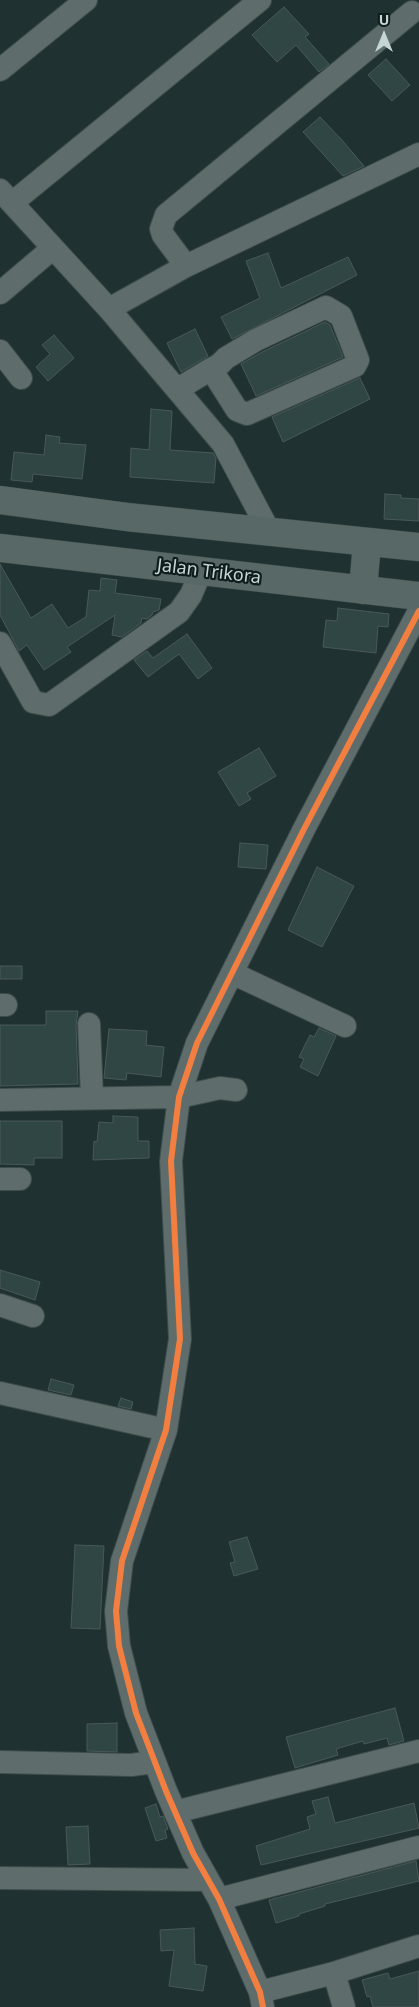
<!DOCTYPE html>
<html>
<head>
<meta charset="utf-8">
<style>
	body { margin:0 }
	#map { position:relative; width:419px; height:2007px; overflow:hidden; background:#1f3130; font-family:"Noto Sans",sans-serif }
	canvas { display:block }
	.north { position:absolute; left:359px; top:10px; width:50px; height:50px; -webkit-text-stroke:4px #0f1d1c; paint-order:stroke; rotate:0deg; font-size:14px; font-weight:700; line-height:20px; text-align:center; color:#c4d7d5 }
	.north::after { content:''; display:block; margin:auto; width:18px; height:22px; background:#c4d7d5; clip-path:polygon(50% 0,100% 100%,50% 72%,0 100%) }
</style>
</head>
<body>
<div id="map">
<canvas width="419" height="2007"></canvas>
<div class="north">U</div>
</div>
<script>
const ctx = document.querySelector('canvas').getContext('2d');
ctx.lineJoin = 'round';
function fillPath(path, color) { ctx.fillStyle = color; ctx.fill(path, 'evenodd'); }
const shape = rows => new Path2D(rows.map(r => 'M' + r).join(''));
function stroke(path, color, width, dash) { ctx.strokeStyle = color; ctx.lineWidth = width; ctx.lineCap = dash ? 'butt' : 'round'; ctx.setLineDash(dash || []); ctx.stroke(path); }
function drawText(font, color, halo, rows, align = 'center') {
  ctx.font = font + ' "Noto Sans",sans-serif'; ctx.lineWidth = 4.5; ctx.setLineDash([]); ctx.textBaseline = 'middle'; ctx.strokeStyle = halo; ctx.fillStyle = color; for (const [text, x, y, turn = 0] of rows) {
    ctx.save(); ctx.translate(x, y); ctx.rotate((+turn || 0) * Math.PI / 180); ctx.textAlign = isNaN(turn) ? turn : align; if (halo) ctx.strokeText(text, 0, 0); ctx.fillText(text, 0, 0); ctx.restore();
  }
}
const building = shape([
	[284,7,309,34,305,37,329,64,319,72,296,45,277,62,252,35,284,7],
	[386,59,410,85,392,101,368,75,386,59],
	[320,117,341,139,364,166,343,176,303,132,320,117],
	[268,253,281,288,348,257,357,275,232,339,221,317,260,298,246,261,268,253],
	[325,322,330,325,343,357,256,396,241,364,262,352,325,322],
	[195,329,208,356,181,372,167,343,195,329],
	[54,335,74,358,48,381,36,367,50,354,42,345,54,335],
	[360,378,370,399,283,442,272,417,360,378],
	[151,409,172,411,170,450,213,453,216,458,214,483,130,477,131,448,149,450,151,409],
	[46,435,60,437,59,443,86,445,82,479,33,474,32,482,11,480,14,452,44,455,46,435],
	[385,494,401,495,401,498,419,499,419,521,384,519,385,494],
	[0,564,31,618,52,604,68,628,86,617,89,590,100,591,101,578,117,580,115,593,161,599,159,610,153,612,152,615,147,619,142,618,141,623,122,637,112,635,115,615,67,647,71,652,44,670,27,645,19,651,0,615,0,564],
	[338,608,389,614,388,627,378,626,376,653,323,647,326,620,337,621,338,608],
	[187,634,212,668,198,679,179,654,148,677,134,660,147,651,153,658,187,634],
	[259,748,276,776,247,793,251,799,239,806,218,772,259,748],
	[240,843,268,845,266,869,238,867,240,843],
	[317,867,354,886,322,947,288,930,317,867],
	[0,966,22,966,22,979,0,979,0,966],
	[46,1011,78,1011,76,1025,78,1084,0,1086,0,1025,46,1025,46,1011],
	[319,1028,336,1036,318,1076,300,1067,304,1059,299,1057,310,1035,314,1037,319,1028],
	[109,1029,147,1031,146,1045,164,1047,161,1077,127,1073,126,1080,104,1078,109,1029],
	[113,1116,138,1117,138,1141,149,1141,149,1158,93,1160,94,1141,97,1142,99,1122,113,1123,113,1116],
	[0,1121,62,1121,62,1158,34,1158,34,1165,0,1164,0,1121],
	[0,1270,40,1282,35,1300,0,1288,0,1270],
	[51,1379,74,1385,71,1395,48,1390,51,1379],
	[121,1398,133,1402,131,1409,118,1406,121,1398],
	[247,1537,258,1569,234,1576,230,1563,235,1562,229,1542,247,1537],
	[75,1545,104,1546,100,1629,71,1628,75,1545],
	[395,1708,404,1741,389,1745,387,1738,364,1744,363,1741,336,1749,338,1755,295,1768,286,1737,395,1708],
	[117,1723,117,1752,87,1751,87,1724,117,1723],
	[328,1797,335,1823,414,1803,419,1828,261,1865,256,1846,310,1829,307,1817,316,1814,312,1801,328,1797],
	[156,1804,160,1817,163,1816,168,1829,165,1830,167,1838,156,1841,145,1808,156,1804],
	[88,1826,90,1864,68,1865,66,1827,88,1826],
	[416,1861,419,1881,325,1904,325,1906,299,1914,299,1916,276,1923,269,1900,416,1861],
	[194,1928,195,1964,207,1966,203,1991,169,1986,174,1950,161,1951,160,1930,194,1928],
	[419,1971,419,2007,373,2007,370,1996,367,1997,362,1980,388,1973,390,1979,419,1971]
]);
fillPath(building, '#304645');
stroke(building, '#4a5958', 1);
const minor = shape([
	[0,70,86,0],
	[0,190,109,309,223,444,269,531],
	[12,203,260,0],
	[186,266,163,235,161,229,166,215,412,12],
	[0,293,53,248],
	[109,309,186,266,419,154],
	[0,351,21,378],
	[178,389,211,369,219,365,226,358,256,340,326,307,341,316,358,360,355,366,247,414,237,410,211,369],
	[0,643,33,702,49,705,179,612,191,595,201,571],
	[232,973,345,1026],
	[0,1005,6,1005],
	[89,1024,92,1098],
	[0,1100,179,1097,220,1088,236,1090],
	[0,1179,20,1179],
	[0,1305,33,1316],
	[0,1393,166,1430],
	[0,1762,131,1765,155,1762],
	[175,1812,419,1751],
	[0,1878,208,1880],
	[219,1899,419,1847],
	[334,1973,344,2007],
	[260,1992,334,1973,419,1946],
	[263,2007,260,1992,219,1899,193,1853,166,1791,136,1713,119,1646,116,1611,122,1561,166,1430,180,1339,171,1161,179,1097,197,1043,304,829,419,611]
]);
const major = shape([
	[0,500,127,517,419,547],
	[0,548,419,596],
	[363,590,367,542]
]);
stroke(minor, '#3d4d4c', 24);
stroke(major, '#3d4d4c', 29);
stroke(minor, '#5f6c6c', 22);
stroke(major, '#576867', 28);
stroke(shape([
	[263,2007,260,1992,219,1899,193,1853,166,1791,136,1713,119,1646,116,1611,122,1561,166,1430,180,1339,171,1161,179,1097,197,1043,304,829,419,611]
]), '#f27e40', 6);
drawText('18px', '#c4d7d5', '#0f1d1c', [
	["Jalan Trikora",209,572,7]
]);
</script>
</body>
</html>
